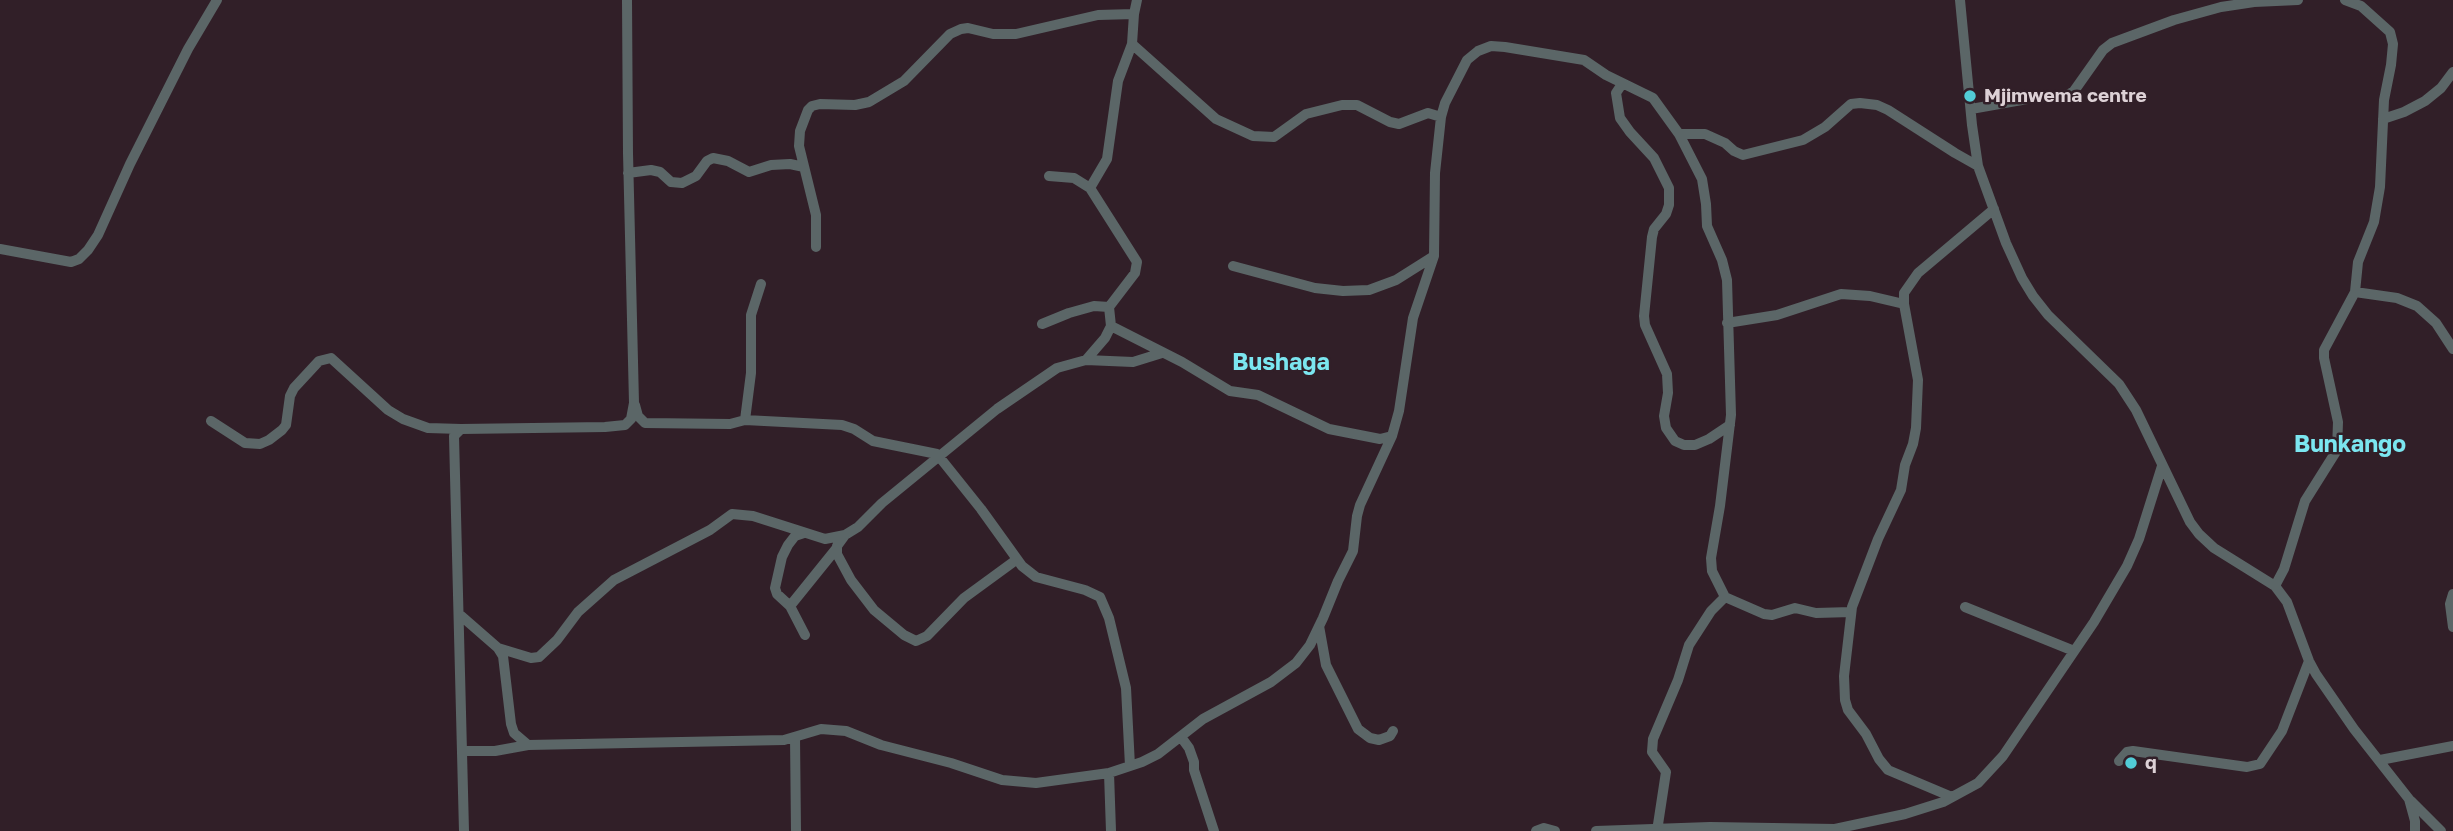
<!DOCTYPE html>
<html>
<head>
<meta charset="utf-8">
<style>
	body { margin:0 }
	canvas { display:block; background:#311f28 }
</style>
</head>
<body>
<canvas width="2453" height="831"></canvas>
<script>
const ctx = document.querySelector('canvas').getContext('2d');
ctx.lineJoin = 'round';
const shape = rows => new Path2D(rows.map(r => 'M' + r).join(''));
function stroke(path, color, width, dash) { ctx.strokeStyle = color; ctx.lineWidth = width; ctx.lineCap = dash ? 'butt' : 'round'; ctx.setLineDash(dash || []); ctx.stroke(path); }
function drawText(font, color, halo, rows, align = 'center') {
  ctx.font = font + ' "Golos Text",sans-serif'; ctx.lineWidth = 5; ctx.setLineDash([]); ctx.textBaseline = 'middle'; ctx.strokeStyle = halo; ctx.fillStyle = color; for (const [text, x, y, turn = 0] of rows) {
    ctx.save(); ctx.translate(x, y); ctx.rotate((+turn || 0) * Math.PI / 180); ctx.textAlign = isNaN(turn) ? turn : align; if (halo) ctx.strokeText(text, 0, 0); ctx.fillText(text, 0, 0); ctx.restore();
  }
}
stroke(shape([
	[1960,0,1972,125,1978,166,2006,243,2022,278,2033,296,2048,315,2119,384,2136,410,2190,522,2199,534,2214,548,2275,586,2287,602,2309,661,2316,674,2354,729,2409,799,2415,821,2415,831],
	[1132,44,1216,119,1253,136,1274,137,1306,114,1342,105,1357,105,1390,122,1399,124,1428,113,1441,117],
	[1622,84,1616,93,1620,118,1630,132,1654,158,1669,188,1669,205,1666,214,1654,229,1652,237,1644,316,1645,325,1667,374,1668,393,1664,416,1666,428,1675,441,1684,445,1695,445,1709,439,1730,425],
	[1971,109,2033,98,2068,95,2074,91,2103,50,2112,43,2174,20,2221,7,2254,2,2298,0],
	[2383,119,2404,112,2425,101,2441,88,2453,72],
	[1679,134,1702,179,1706,204,1707,226,1722,260,1727,280,1731,415,1720,506,1711,558,1712,571,1725,597,1764,614,1772,615,1795,608,1816,613,1851,612],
	[628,173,651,170,660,172,671,182,682,183,696,176,707,161,713,158,728,161,749,172,771,165,790,164,804,167],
	[1049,176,1074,178,1090,188,1137,262,1135,273,1109,307,1111,326,1105,338,1086,360],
	[1090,188,1107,159,1118,81,1132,44,1134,14,1137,0],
	[816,247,816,215,799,146,800,131,808,110,812,106,820,104,855,105,869,102,904,81,950,34,961,29,968,28,993,34,1016,34,1098,15,1134,14],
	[0,249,71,262,79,259,88,250,98,235,130,164,188,49,217,0],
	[1233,266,1315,288,1343,291,1369,290,1396,280,1434,256],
	[2355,292,2397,298,2417,306,2436,323,2453,349],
	[1727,323,1777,315,1841,294,1870,296,1904,304],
	[1042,324,1069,313,1094,306,1109,307],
	[1111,326,1182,362,1230,391,1258,395,1329,429,1380,439,1392,436],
	[635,405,638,416,645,423,730,424,745,420,751,373,751,315,761,284],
	[745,420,842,425,854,429,873,441,937,454,981,509,1022,566,1036,577,1085,590,1100,597,1109,618,1126,688,1130,766],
	[211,421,245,443,260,444,269,440,282,430,286,425,290,396,294,388,319,361,331,358,388,410,403,419,428,428,461,429],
	[804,533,795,536,788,545,782,557,775,588,777,594,790,606,805,635],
	[845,535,837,546,837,554,851,580,874,610,904,635,916,641,927,636,964,598,1016,560],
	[2275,586,2284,569,2305,501,2337,450,2338,422,2324,358,2324,350,2355,292,2358,262,2374,222,2380,187,2384,100,2391,65,2393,44,2390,32,2361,6,2345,0],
	[2453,594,2450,604,2453,627],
	[790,606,836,549],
	[1965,607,2074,651],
	[459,614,498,648,503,656,511,724,514,733,528,745],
	[1319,626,1326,665,1358,729,1370,738,1379,740,1390,736,1393,731],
	[498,648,531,658,539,657,557,640,578,612,614,580,710,530,732,514,753,516,825,539,845,535,858,527,882,503,997,409,1057,368,1086,360,1133,362,1162,353],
	[795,737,796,831],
	[1181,737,1189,748,1194,762,1194,770,1214,831],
	[462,751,495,751,528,745,784,740,821,729,846,731,881,745,951,763,1002,780,1036,783,1109,773,1142,762,1158,754,1203,719,1271,682,1296,663,1310,645,1323,618,1338,581,1353,551,1357,516,1360,505,1392,436,1399,411,1413,318,1434,256,1435,173,1441,117,1445,103,1467,60,1478,51,1491,46,1505,47,1584,60,1606,75,1653,98,1679,134,1705,134,1725,143,1734,151,1743,155,1803,140,1825,127,1851,104,1860,103,1877,105,1888,110,1955,153,1978,166],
	[2380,760,2453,746],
	[2119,761,2127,752,2133,751,2247,767,2260,764,2282,731,2309,661],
	[1109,773,1111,831],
	[1952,797,1888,770,1879,759,1866,734,1848,710,1845,700,1844,676,1852,607,1878,539,1901,490,1905,465,1913,444,1916,428,1918,380,1904,304,1904,293,1918,273,1994,209],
	[2411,801,2441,831],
	[464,831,454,436,461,429,605,427,625,425,631,419,634,403,628,153,627,0],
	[1536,831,1544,828,1555,831],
	[1596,831,1710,827,1835,829,1905,814,1943,802,1978,783,2003,756,2094,622,2127,566,2139,539,2162,466],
	[1657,831,1666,772,1652,752,1653,739,1678,680,1689,645,1711,611,1725,597]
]), '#5b6667', 10);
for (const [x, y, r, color] of [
	[1970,96,7,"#52ccd6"],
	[2131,763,7,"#52ccd6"]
]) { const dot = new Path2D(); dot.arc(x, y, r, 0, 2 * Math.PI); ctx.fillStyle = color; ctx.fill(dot); stroke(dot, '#311f28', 2.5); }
drawText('bold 19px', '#ddd1d6', '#311f28', [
	["Mjimwema centre",1984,96],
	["q",2145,763]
], 'left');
drawText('bold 23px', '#7be6f0', '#311f28', [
	["Bushaga",1281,363],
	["Bunkango",2350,445]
]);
</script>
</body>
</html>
